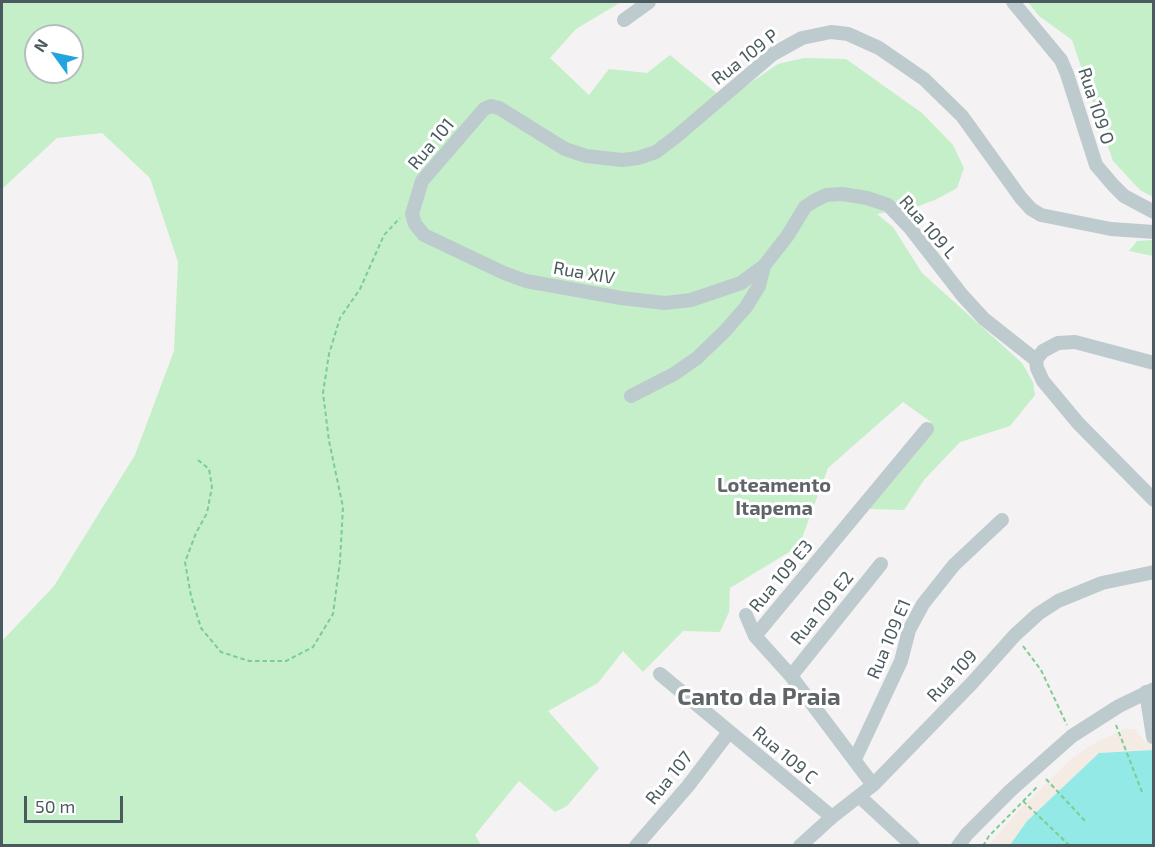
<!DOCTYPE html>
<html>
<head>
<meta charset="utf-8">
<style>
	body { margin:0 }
	#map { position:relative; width:1155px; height:847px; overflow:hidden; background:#f4f2f3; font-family:"Exo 2",sans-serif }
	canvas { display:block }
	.frame { position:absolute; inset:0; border:3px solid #4a5b5f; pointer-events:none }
	.north { position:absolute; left:24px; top:24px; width:60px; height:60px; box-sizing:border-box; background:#fff; border:2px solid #b7bdbf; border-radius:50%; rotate:303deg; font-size:16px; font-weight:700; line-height:24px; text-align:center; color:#4a5b5f }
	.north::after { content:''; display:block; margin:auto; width:21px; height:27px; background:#22a5de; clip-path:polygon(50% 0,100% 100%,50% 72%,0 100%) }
	.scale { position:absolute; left:24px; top:796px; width:99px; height:27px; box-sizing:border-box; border:3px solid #4a5b5f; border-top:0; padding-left:8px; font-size:18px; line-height:21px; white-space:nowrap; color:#4a5b5f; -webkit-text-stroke:4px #fff; paint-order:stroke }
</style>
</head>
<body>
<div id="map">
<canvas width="1155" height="847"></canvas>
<div class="frame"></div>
<div class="north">N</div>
<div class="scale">50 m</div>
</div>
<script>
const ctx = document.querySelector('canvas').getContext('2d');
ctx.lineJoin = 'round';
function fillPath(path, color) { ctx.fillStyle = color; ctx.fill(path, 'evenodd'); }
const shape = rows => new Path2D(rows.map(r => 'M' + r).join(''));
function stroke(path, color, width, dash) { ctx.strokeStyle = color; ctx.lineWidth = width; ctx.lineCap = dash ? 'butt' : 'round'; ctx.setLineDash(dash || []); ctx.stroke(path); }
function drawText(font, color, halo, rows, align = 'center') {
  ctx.font = font + ' "Exo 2",sans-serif'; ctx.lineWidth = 6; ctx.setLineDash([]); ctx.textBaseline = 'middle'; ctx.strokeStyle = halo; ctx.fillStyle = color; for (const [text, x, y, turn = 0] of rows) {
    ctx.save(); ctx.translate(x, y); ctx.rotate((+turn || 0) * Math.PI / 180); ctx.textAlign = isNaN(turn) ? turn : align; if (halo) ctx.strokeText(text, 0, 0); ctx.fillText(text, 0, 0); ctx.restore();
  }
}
fillPath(shape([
	[2,2,621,2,576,29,550,58,589,95,609,69,647,73,670,55,725,100,778,64,804,58,846,59,922,113,953,145,964,168,957,188,937,199,916,207,877,214,893,227,922,273,1022,363,1033,382,1035,395,1010,426,960,442,924,480,904,510,869,509,917,452,931,422,903,402,828,468,799,546,730,588,729,612,720,632,683,631,643,672,623,651,598,683,548,711,599,768,567,806,555,812,519,781,475,835,481,845,2,845,2,641,54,586,135,455,174,351,178,262,150,178,102,133,57,138,2,189],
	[36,36,72,36,72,72,36,72],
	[1028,2,1153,2,1153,197,1140,190,1113,161,1072,40,1039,16],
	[1153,240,1153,256,1129,251,1137,241]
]), '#c4efc9');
fillPath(shape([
	[1124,729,1134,729,1145,741,1153,740,1153,750,1099,753,1027,821,1010,845,988,846,1020,809,1071,759,1089,746]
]), '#f4ebe4');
fillPath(shape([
	[1153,750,1153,845,1010,845,1027,821,1099,753]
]), '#93e9e5');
stroke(shape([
	[198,460,209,469,212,487,207,513,196,533,185,562,191,596,201,628,221,652,249,661,286,661,313,647,333,614,340,561,343,507,329,441,323,393,329,354,340,318,360,289,384,235,400,218],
	[1023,646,1041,670,1067,725],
	[1116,725,1142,792],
	[1046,779,1085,821],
	[1023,801,1070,846],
	[983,846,989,836,1038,786]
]), '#7dcc90', 2, [4.5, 3]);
stroke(shape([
	[1013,2,1061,60,1067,74,1096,165,1113,185,1124,196,1154,212],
	[624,20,649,2],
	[764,266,741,283,691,300,665,303,621,298,526,281,504,273,424,235,415,224,412,214,422,181,484,109,491,106,499,108,565,149,586,156,622,160,638,158,656,152,677,136,773,54,802,38,831,32,848,34,879,48,924,79,962,116,1021,198,1031,209,1041,215,1111,229,1154,232],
	[1036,360,1043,351,1058,343,1075,342,1154,363],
	[631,396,674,374,697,358,725,331,746,307,759,286,764,266,788,235,805,207,814,201,826,195,842,194,867,198,888,205,910,228,962,295,984,319,1036,360,1037,368,1043,381,1078,423,1154,500],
	[746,615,755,636,791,676,873,785],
	[755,636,927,429],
	[660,674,832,817],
	[791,676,881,564],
	[1146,692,1153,737],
	[855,759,901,661,909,630,923,604,954,565,1002,520],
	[859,796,913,846],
	[636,846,688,786,729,732],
	[800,846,832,817,873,785,972,683,1015,635,1038,614,1058,601,1102,583,1154,572],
	[958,846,967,834,1011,790,1072,736,1119,706,1154,689]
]), '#becbce', 14);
drawText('18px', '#4a5b5f', '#fff', [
	["Rua 109 P",745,57,-38],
	["Rua 109 O",1096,106,72],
	["Rua 101",431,144,-50],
	["Rua 109 L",928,227,49],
	["Rua XIV",584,273,10],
	["Rua 109 E3",781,576,-50],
	["Rua 109 E2",822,608,-51],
	["Rua 109 E1",889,639,-67],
	["Rua 109",952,676,-47],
	["Rua 109 C",785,755,40],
	["Rua 107",669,778,-51]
]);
drawText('bold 20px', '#5f6467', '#fff', [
	["Loteamento",774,485],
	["Itapema",774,508]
]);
drawText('bold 24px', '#5f6467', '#fff', [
	["Canto da Praia",759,697]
]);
</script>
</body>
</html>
